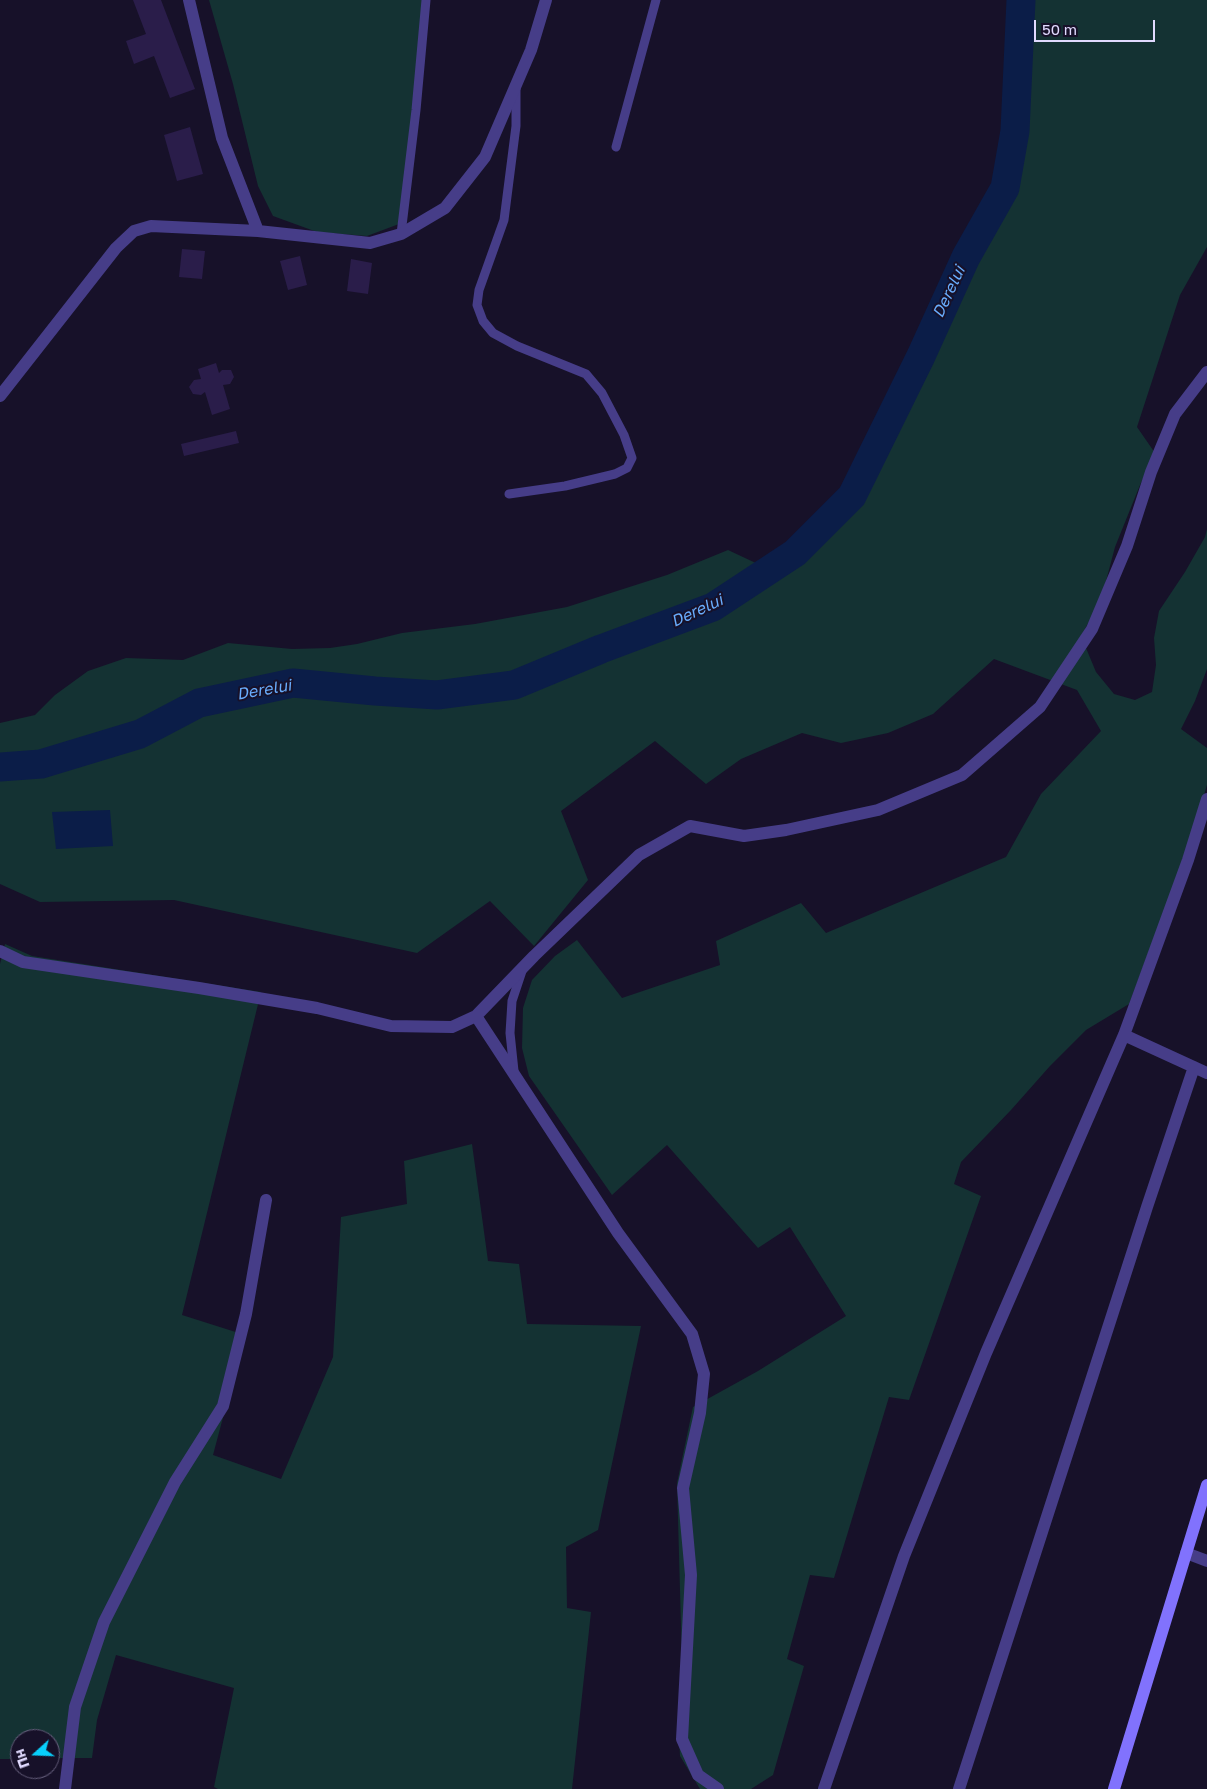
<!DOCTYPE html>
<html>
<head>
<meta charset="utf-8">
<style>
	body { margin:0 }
	#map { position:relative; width:1207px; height:1789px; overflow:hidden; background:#171129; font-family:"Golos Text",sans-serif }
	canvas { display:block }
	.north { position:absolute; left:10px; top:1729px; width:50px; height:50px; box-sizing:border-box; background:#171129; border:1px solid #68617f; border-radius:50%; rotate:250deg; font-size:14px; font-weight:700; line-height:20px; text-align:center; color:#e1daff }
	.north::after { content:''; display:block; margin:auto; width:18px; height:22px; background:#09d0fc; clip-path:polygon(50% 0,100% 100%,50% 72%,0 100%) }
	.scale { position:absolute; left:1034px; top:20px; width:121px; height:22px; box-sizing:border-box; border:2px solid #e1daff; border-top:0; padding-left:6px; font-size:15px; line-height:18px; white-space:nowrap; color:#e1daff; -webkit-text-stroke:4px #171129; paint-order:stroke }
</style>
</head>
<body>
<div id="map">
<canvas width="1207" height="1789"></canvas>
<div class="north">Пн</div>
<div class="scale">50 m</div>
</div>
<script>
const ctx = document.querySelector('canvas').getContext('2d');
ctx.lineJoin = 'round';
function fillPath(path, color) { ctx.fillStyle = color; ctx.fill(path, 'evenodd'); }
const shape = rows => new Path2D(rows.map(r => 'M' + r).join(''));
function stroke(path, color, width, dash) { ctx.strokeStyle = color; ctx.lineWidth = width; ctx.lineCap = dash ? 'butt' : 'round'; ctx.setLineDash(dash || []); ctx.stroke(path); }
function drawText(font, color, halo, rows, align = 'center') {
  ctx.font = font + ' "Golos Text",sans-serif'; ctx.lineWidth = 4; ctx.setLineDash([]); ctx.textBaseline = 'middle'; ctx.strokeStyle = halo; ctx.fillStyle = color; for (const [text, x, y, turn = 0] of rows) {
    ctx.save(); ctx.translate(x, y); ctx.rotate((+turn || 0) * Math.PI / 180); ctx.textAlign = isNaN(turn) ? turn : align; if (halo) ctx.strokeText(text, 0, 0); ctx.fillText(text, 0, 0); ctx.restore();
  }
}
fillPath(shape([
	[209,0,424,0,421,51,399,224,367,236,317,232,273,216,258,186,233,84],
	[1029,0,1207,0,1207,247,1180,295,1137,427,1155,453,1140,485,1115,547,1101,600,1081,636,1096,672,1114,694,1135,700,1152,692,1156,665,1154,638,1159,611,1185,572,1205,537,1207,529,1207,669,1195,701,1181,729,1207,748,1207,785,1186,853,1129,1004,1086,1030,1050,1066,1011,1110,961,1162,954,1184,981,1196,909,1400,889,1397,834,1578,810,1575,787,1659,804,1666,773,1775,751,1789,700,1789,680,1756,678,1720,682,1662,677,1483,693,1407,758,1371,846,1316,790,1227,758,1248,667,1145,612,1195,529,1076,522,1048,523,1008,532,980,555,956,577,940,622,998,720,965,716,941,801,903,826,933,1006,857,1041,794,1101,731,1077,690,994,659,933,714,888,733,841,743,802,733,741,759,706,784,655,741,561,811,588,880,534,946,490,901,417,953,174,900,40,902,0,884,0,723,35,715,55,695,88,671,126,658,183,660,228,643,292,649,330,648,357,644,402,633,475,624,567,607,667,575,728,550,760,565,782,566,820,538,852,508,876,458,912,394,979,252,1005,205,1017,164],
	[5,944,32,956,261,992,182,1315,245,1335,213,1455,281,1479,333,1357,341,1217,407,1204,404,1161,472,1144,488,1261,519,1264,527,1324,641,1326,598,1530,566,1547,567,1608,591,1612,572,1789,218,1789,214,1787,234,1688,116,1655,97,1720,92,1758,50,1758,50,1739,20,1739,20,1759,0,1759,0,964]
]), '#143233');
fillPath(shape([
	[110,810,113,846,56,849,52,812]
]), '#0b1d48');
stroke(shape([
	[0,767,41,764,140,734,199,703,293,683,375,691,437,695,514,685,601,649,713,607,795,553,852,496,921,356,966,257,1005,188,1015,131,1021,0]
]), '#0b1d48', 29);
fillPath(shape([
	[133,0,161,0,195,89,170,98,154,56,134,64,126,41,146,34],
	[190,127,203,174,177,181,164,135],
	[182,249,205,251,202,279,179,277],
	[300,256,307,285,288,290,280,261],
	[351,259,372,263,368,294,347,291],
	[216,363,219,373,222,370,231,370,234,377,230,384,223,385,230,409,212,415,205,392,201,395,193,394,189,387,194,380,201,379,198,369],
	[236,431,239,443,184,456,181,444]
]), '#2a1d4a');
stroke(shape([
	[616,147,656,0],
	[401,234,416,110,426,0],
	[509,494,565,486,615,474,627,468,632,458,624,435,602,393,586,374,517,346,493,333,483,321,477,305,479,290,504,220,516,126,516,89],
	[514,1071,510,1033,512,1001,522,971]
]), '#463d88', 9);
stroke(shape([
	[189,0,222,138,258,231,370,243,401,234,445,208,485,157,531,50,546,0],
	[0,396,116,248,134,231,151,226,258,231],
	[0,951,23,962,199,988,317,1008,391,1026,452,1027,476,1016,534,956,639,855,690,826,744,836,786,830,878,810,962,775,1040,707,1092,629,1127,546,1151,472,1175,414,1207,372],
	[476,1016,618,1233,692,1334,704,1374,700,1413,683,1488,691,1575,682,1739,698,1775,718,1789],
	[1124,1035,1207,1073],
	[1186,1553,1207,1561],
	[65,1789,75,1707,104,1622,175,1482,223,1406,246,1314,266,1200],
	[824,1789,904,1556,986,1353,1124,1035,1188,860,1207,799],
	[959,1789,1147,1207,1194,1067]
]), '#463d88', 12);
stroke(shape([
	[1114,1789,1207,1485]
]), '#8172fd', 12);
drawText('italic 16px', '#69adfd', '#171129', [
	["Derelui",949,292,-65],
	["Derelui",697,611,-25],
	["Derelui",264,690,-10]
]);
</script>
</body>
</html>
